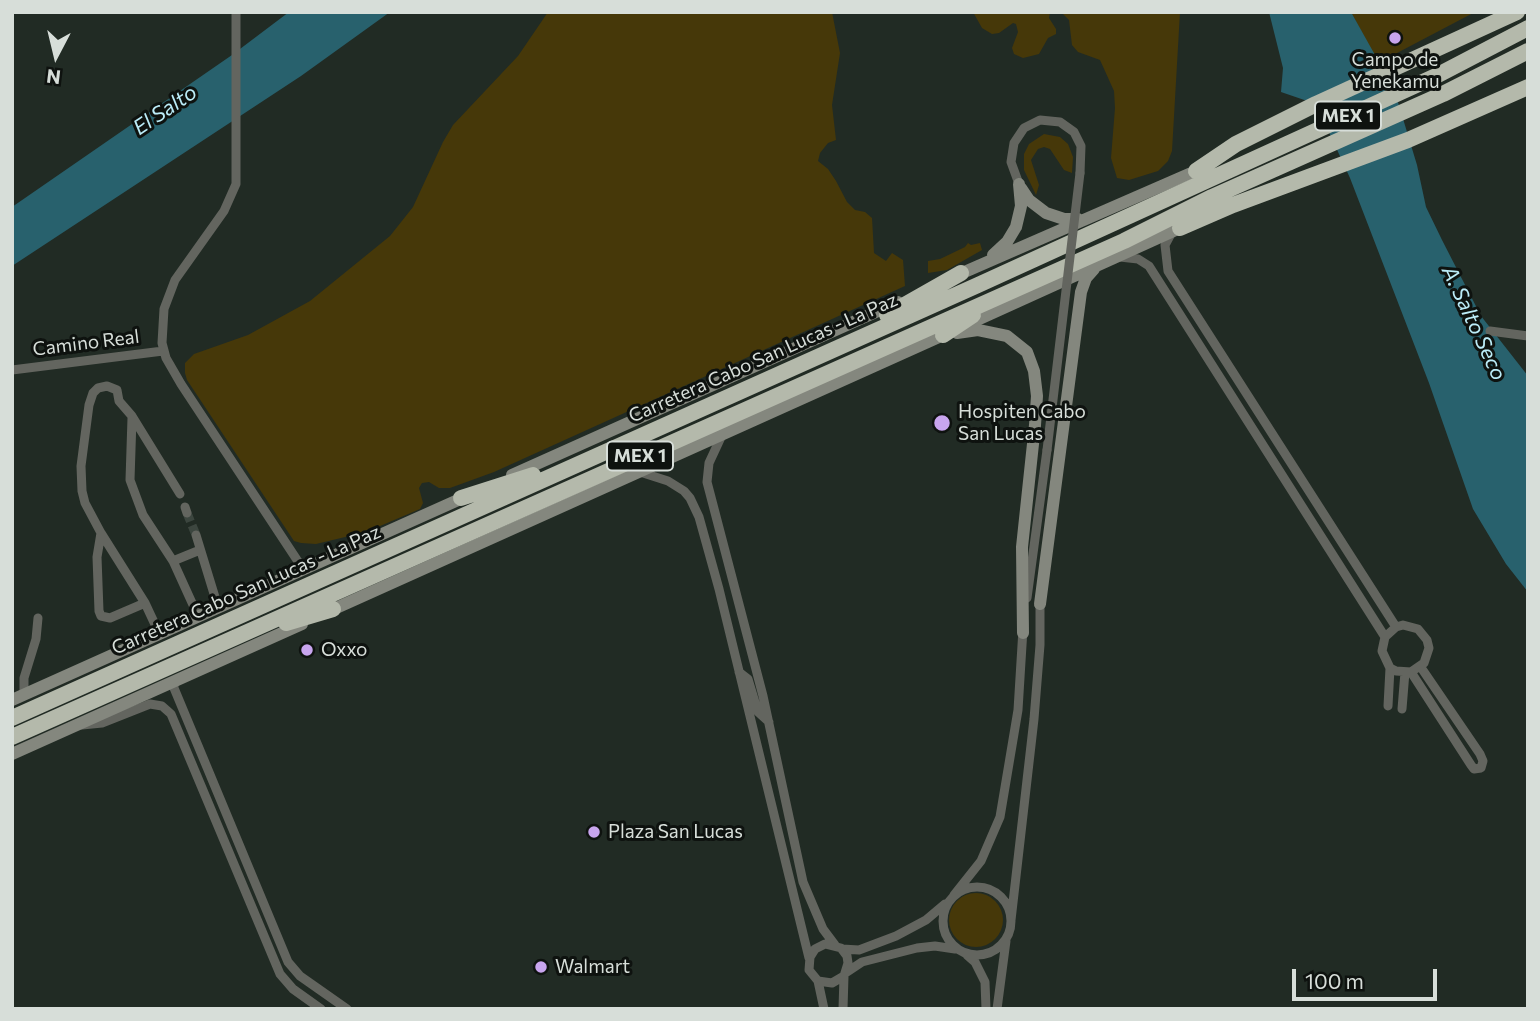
<!DOCTYPE html>
<html>
<head>
<meta charset="utf-8">
<style>
	body { margin:0 }
	#map { position:relative; width:1540px; height:1021px; overflow:hidden; background:#212b24; font-family:Commissioner,sans-serif }
	canvas { display:block }
	.frame { position:absolute; inset:0; border:14px solid #d7ded9; pointer-events:none }
	.north { position:absolute; left:21px; top:21px; width:70px; height:70px; -webkit-text-stroke:5px #0e120f; paint-order:stroke; rotate:187deg; font-size:19px; font-weight:700; line-height:28px; text-align:center; color:#d7ded9 }
	.north::after { content:''; display:block; margin:auto; width:24px; height:32px; background:#d7ded9; clip-path:polygon(50% 0,100% 100%,50% 72%,0 100%) }
	.scale { position:absolute; left:1292px; top:969px; width:145px; height:32px; box-sizing:border-box; border:4px solid #d7ded9; border-top:0; padding-left:9px; font-size:21px; line-height:24px; white-space:nowrap; color:#d7ded9; -webkit-text-stroke:5px #0e120f; paint-order:stroke }
</style>
</head>
<body>
<div id="map">
<canvas width="1540" height="1021"></canvas>
<div class="frame"></div>
<div class="north">N</div>
<div class="scale">100 m</div>
</div>
<script>
const ctx = document.querySelector('canvas').getContext('2d');
ctx.lineJoin = 'round';
function fillPath(path, color) { ctx.fillStyle = color; ctx.fill(path, 'evenodd'); }
const shape = rows => new Path2D(rows.map(r => 'M' + r).join(''));
function stroke(path, color, width, dash) { ctx.strokeStyle = color; ctx.lineWidth = width; ctx.lineCap = dash ? 'butt' : 'round'; ctx.setLineDash(dash || []); ctx.stroke(path); }
function drawText(font, color, halo, rows, align = 'center') {
  ctx.font = font + ' Commissioner,sans-serif'; ctx.lineWidth = 6; ctx.setLineDash([]); ctx.textBaseline = 'middle'; ctx.strokeStyle = halo; ctx.fillStyle = color; for (const [text, x, y, turn = 0] of rows) {
    ctx.save(); ctx.translate(x, y); ctx.rotate((+turn || 0) * Math.PI / 180); ctx.textAlign = isNaN(turn) ? turn : align; if (halo) ctx.strokeText(text, 0, 0); ctx.fillText(text, 0, 0); ctx.restore();
  }
}
fillPath(shape([
	[548,12,832,12,840,53,832,105,836,140,828,143,820,153,818,161,828,169,836,181,847,202,855,210,865,212,872,218,874,253,886,261,892,253,903,260,905,286,494,472,450,488,439,488,429,482,422,483,419,488,423,503,420,509,366,532,316,544,301,543,294,541,187,380,185,373,185,363,194,354,248,335,310,301,390,236,413,207,443,142,453,125,518,56],
	[973,12,1050,12,1049,18,1056,29,1056,34,1048,38,1039,54,1023,58,1014,54,1012,48,1018,32,1016,24,1013,23,999,33,992,34,982,28],
	[1061,12,1180,12,1172,151,1168,161,1158,171,1129,180,1117,178,1111,158,1115,108,1114,91,1100,60,1078,52,1072,45,1069,20],
	[1351,12,1475,12,1378,63],
	[1044,134,1060,137,1068,144,1073,157,1072,173,1064,170,1050,149,1044,147,1038,149,1031,160,1039,185,1036,195,1024,170,1024,154,1029,144],
	[968,243,971,245,980,243,982,250,947,270,928,273,928,261,940,259,965,247],
	'949 920a27 27 0 1 1 54 0a27 27 0 1 1-54 0Z'
]), '#463809');
fillPath(shape([
	[289,12,390,12,301,76,12,266,12,207,232,55],
	[1269,12,1351,12,1394,89,1417,165,1426,207,1442,240,1481,316,1528,376,1528,592,1506,564,1473,509,1429,383,1350,178,1316,104,1281,92,1283,68]
]), '#28616d');
stroke(shape([
	[187,513,196,535]
]), '#3c463f', 9, [9, 4.5]);
stroke(shape([
	[236,12,236,184,224,211,175,280,164,309,162,343,166,358,181,384,303,569],
	[1019,184,1011,162,1014,143,1024,128,1040,120,1060,122,1074,132,1081,146,1080,173],
	[1172,232,1165,245,1168,271,1396,627],
	[1120,257,1138,259,1149,266,1385,637],
	[1490,331,1528,336],
	[12,370,163,351],
	[132,418,130,480,143,515,173,561,198,616],
	[722,435,709,463,707,482,763,696,803,882,823,929,835,945],
	[640,472,668,481,684,491,690,498,699,517,719,589,809,958],
	[185,507,187,513],
	[101,533,145,603,159,633],
	[196,535,218,607],
	[173,561,200,550],
	[1027,598,1047,450],
	[145,603,110,618,101,616,99,611,97,557,101,533,85,503,82,491,81,466,89,405,93,393,98,388,107,386,117,390,119,401,132,416,180,494],
	[739,672,748,679,758,712,769,722],
	[1411,672,1471,765,1474,769,1481,768,1483,761,1480,754,1420,666],
	[178,679,174,683,174,688,288,962,300,976,347,1009],
	[24,695,24,678,36,639,38,618],
	[1388,706,1390,668,1382,651,1385,637,1396,627,1403,625,1418,629,1427,640,1429,648,1424,663,1411,672,1396,671,1390,668],
	[1402,709,1405,672],
	[82,725,102,723,150,704,162,706,171,714,280,974,293,989,321,1009],
	'943 921a34 34 0 1 1 68 0a34 34 0 1 1-68 0Z',
	[954,895,981,861,1000,817,1018,710,1023,629],
	[1011,920,1034,719,1040,645,1040,601],
	[842,949,859,950,896,936,926,920,945,904],
	[967,955,975,962,985,982,986,1009],
	[847,972,862,962,917,948,935,946,955,949],
	[818,981,832,983,844,976,848,963,847,956,841,948,825,944,815,949,810,957,809,970,818,981,824,1009],
	[843,1009,844,976],
	[997,1009,1006,941]
]), '#63655f', 9);
stroke(shape([
	[1021,188,1029,200,1046,213,1064,219,1078,219],
	[993,255,1007,242,1016,227,1021,206,1019,184],
	[953,277,1196,171],
	[966,325,1180,228],
	[957,333,978,330,1007,336,1027,352,1034,371,1037,396,1035,425,1022,547,1023,633],
	[512,475,898,302],
	[1040,604,1081,292,1086,278,1094,269],
	[325,613,950,332],
	[12,700,467,496],
	[12,754,302,624]
]), '#84877e', 12);
stroke(shape([
	[1196,171,1236,144,1316,104,1517,12],
	[1180,228,1233,205,1408,140,1528,87],
	[887,315,961,273],
	[943,335,973,315],
	[461,498,533,475],
	[286,623,333,609],
	[12,718,978,285,1436,76,1528,28],
	[12,737,1124,241,1212,197,1443,94,1528,51]
]), '#b4b9ab', 16);
stroke(shape([
	[1047,450,1080,173]
]), '#63655f', 9);
for (const [x, y, r, color] of [
	[1395,38,7,"#c8a5ee"],
	[942,423,9,"#c8a5ee"],
	[307,650,7,"#c8a5ee"],
	[594,832,7,"#c8a5ee"],
	[541,967,7,"#c8a5ee"]
]) { const dot = new Path2D(); dot.arc(x, y, r, 0, 2 * Math.PI); ctx.fillStyle = color; ctx.fill(dot); stroke(dot, '#0e120f', 2.5); }
for (const [x, y, w] of [
	[1348,116,66],
	[640,456,66]
]) { const box = new Path2D(); box.roundRect(x - w / 2, y - 14.5, w, 29, 5); ctx.fillStyle = '#0e120f'; ctx.fill(box); stroke(box, '#d7ded9', 2); }
drawText('bold 18px', '#d7ded9', null, [
	["MEX 1",1348,116],
	["MEX 1",640,456]
]);
drawText('19px', '#d7ded9', '#0e120f', [
	["Campo de",1395,60,"center"],
	["Yenekamu",1395,82,"center"],
	["Hospiten Cabo",958,412],
	["San Lucas",958,434],
	["Oxxo",321,650],
	["Plaza San Lucas",608,832],
	["Walmart",555,967]
], 'left');
drawText('19px', '#d7ded9', '#0e120f', [
	["Camino Real",86,343,-7],
	["Carretera Cabo San Lucas - La Paz",763,358,-24],
	["Carretera Cabo San Lucas - La Paz",246,590,-24]
]);
drawText('italic 21px', '#bbecf8', '#0e120f', [
	["El Salto",165,110,-34],
	["A. Salto Seco",1474,323,65]
]);
</script>
</body>
</html>
